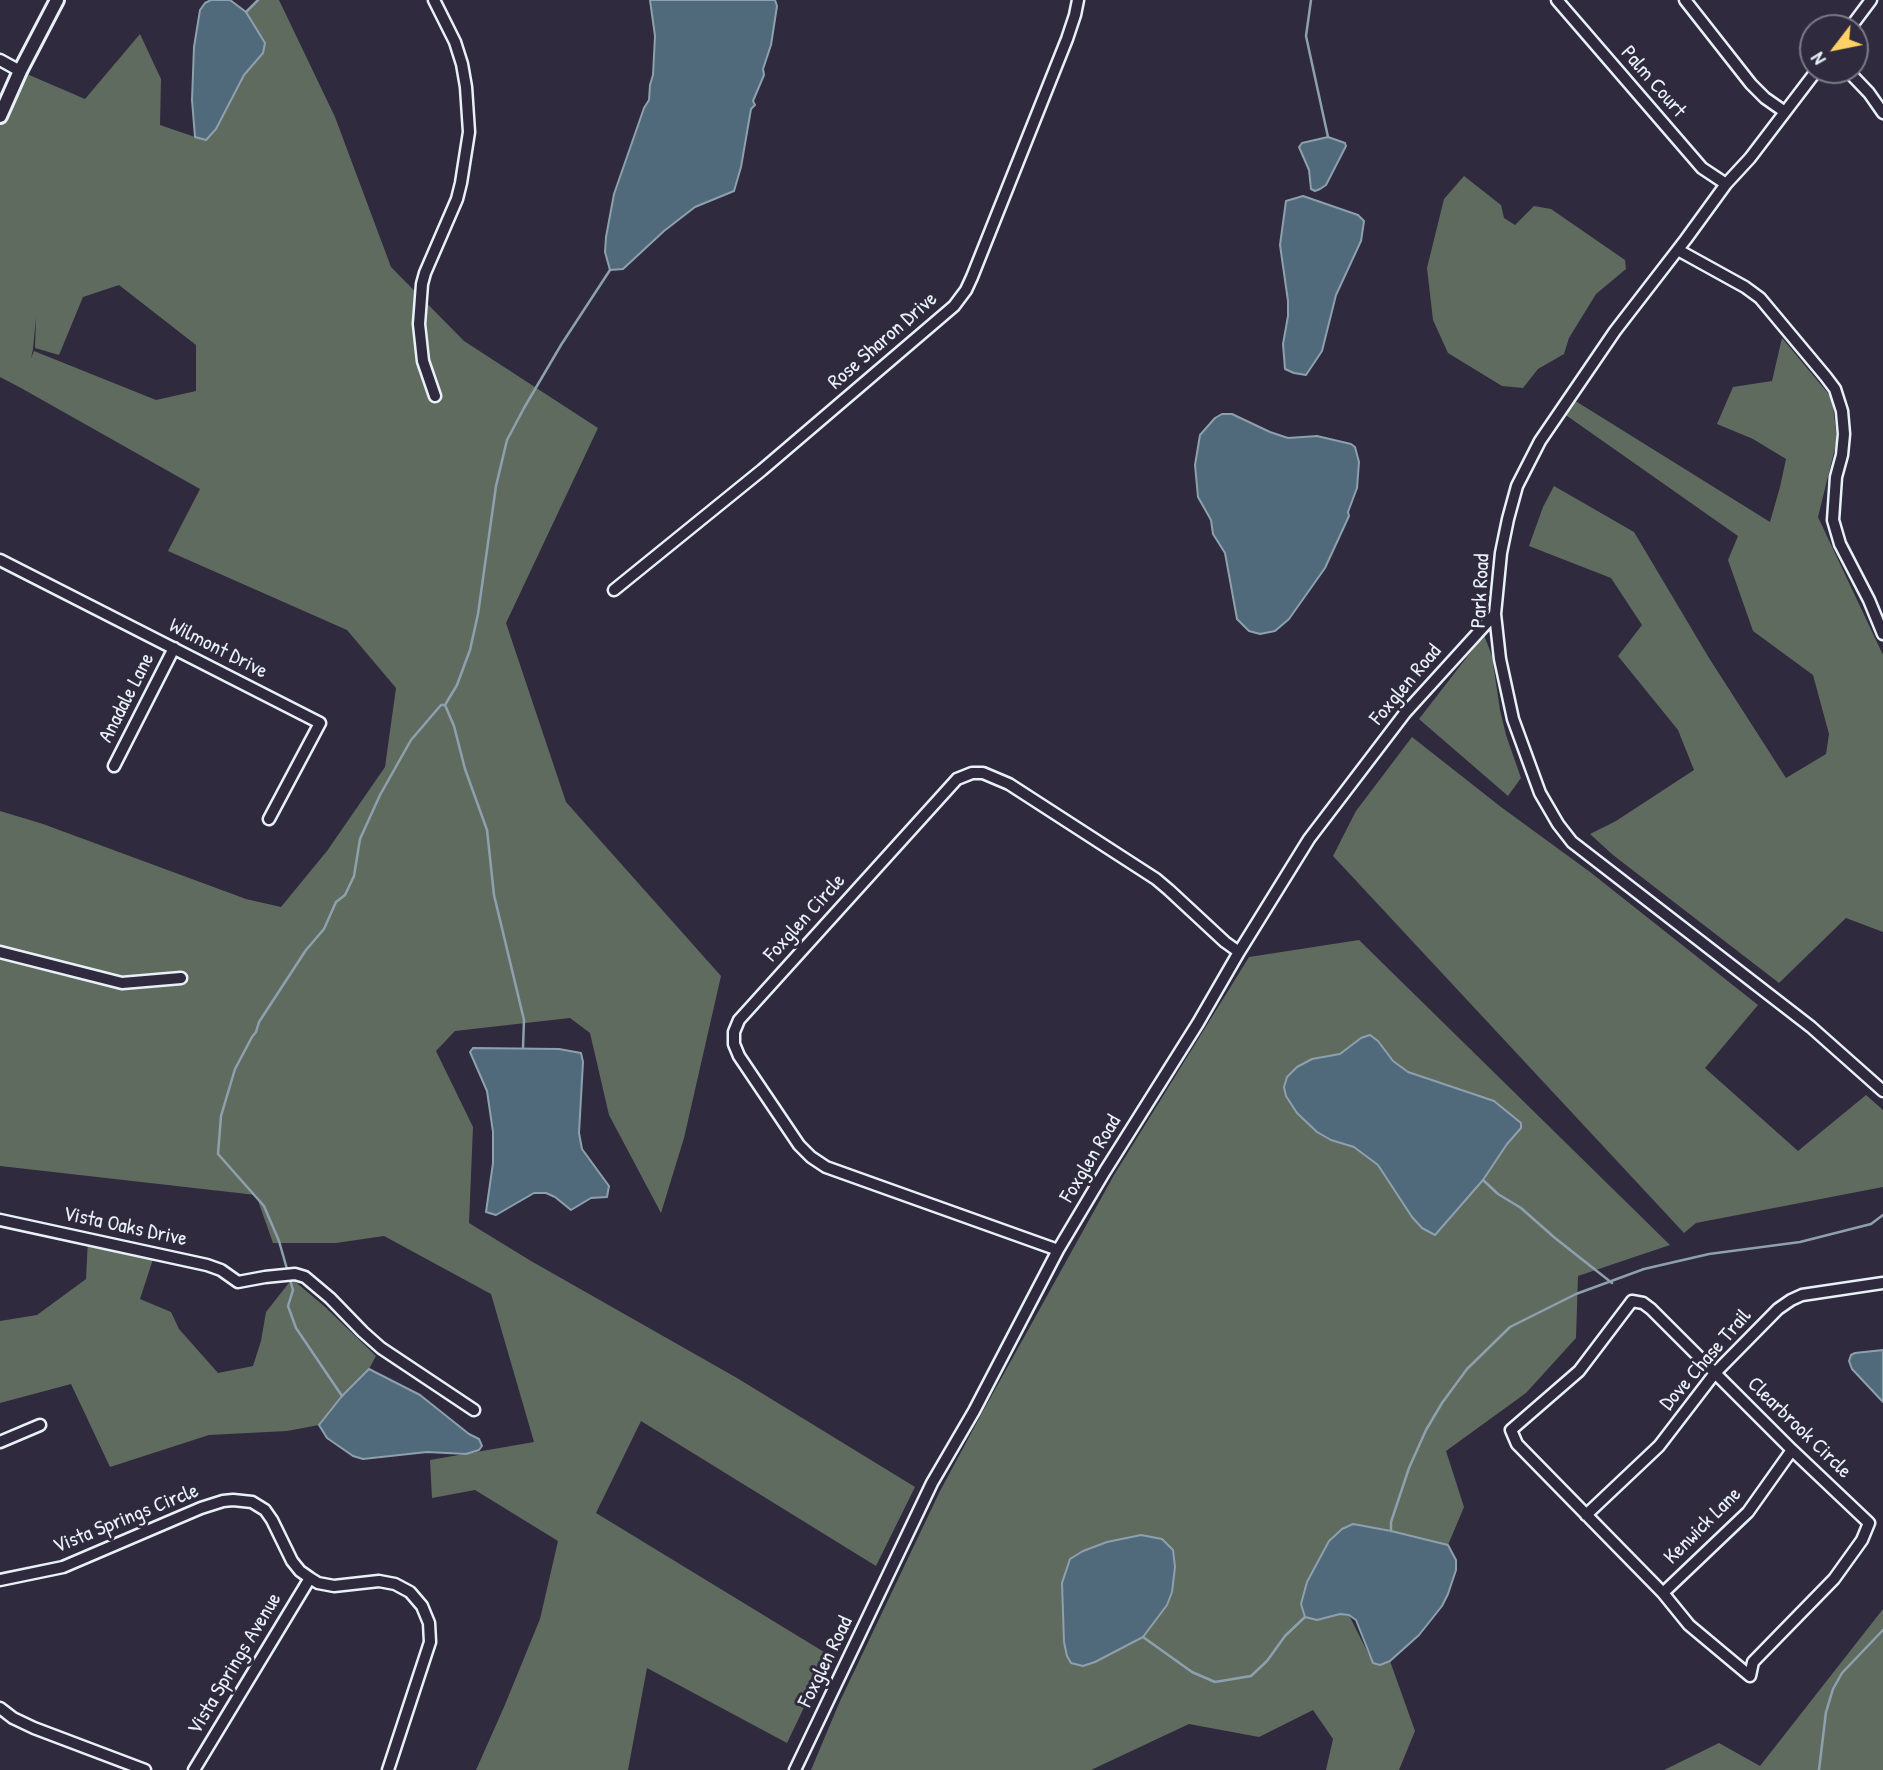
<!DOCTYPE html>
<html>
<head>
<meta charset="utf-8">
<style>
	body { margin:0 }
	#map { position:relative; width:1883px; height:1770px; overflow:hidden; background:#2f2a3d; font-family:"Patrick Hand",sans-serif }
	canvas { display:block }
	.north { position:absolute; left:1799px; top:14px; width:70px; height:70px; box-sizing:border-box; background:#2f2a3d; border:2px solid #797a88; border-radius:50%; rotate:238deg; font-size:19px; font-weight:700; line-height:28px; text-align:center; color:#e8f1f8 }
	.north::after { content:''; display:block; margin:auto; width:24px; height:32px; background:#ffd166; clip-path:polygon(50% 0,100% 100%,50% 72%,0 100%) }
</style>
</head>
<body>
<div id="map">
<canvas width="1883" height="1770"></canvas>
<div class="north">N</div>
</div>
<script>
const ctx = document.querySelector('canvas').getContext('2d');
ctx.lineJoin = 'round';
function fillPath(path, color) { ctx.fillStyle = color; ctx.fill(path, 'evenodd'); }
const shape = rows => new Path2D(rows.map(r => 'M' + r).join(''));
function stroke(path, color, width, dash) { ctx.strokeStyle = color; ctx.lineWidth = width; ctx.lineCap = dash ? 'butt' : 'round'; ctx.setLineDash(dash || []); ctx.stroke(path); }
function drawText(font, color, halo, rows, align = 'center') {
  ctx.font = font + ' "Patrick Hand",sans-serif'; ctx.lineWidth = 6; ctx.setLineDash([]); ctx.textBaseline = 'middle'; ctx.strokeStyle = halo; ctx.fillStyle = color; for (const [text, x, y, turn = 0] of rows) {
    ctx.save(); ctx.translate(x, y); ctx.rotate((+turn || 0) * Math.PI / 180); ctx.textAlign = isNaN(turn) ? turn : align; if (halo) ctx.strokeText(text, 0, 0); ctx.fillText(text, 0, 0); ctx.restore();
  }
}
fillPath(shape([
	[258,0,279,0,335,117,391,267,464,341,598,428,506,623,566,802,721,976,684,1138,661,1213,609,1115,590,1033,570,1018,455,1031,436,1051,473,1127,469,1223,531,1261,737,1378,915,1487,876,1566,641,1421,596,1513,829,1655,787,1743,647,1668,628,1770,476,1770,504,1707,540,1619,558,1541,475,1490,432,1498,430,1460,534,1442,491,1294,384,1236,336,1243,273,1243,256,1195,0,1166,0,811,43,824,246,899,281,907,327,851,385,767,396,688,347,630,168,551,200,489,21,388,0,377,0,116,20,71,85,99,140,34,161,79,160,125,195,137,216,129,244,75,263,53,246,12],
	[119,285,196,345,196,391,156,400,34,351,31,358,33,349,36,317,35,348,59,355,83,297],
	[1464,176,1501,205,1504,218,1515,225,1534,206,1551,209,1625,260,1626,269,1596,294,1569,338,1564,354,1538,369,1523,388,1502,386,1448,353,1433,320,1427,268,1444,199],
	[1782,338,1832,398,1837,440,1818,517,1883,655,1883,932,1846,918,1779,983,1613,855,1590,834,1616,821,1694,770,1678,730,1618,656,1642,625,1611,578,1529,546,1543,507,1554,486,1634,532,1709,658,1786,778,1826,754,1829,734,1813,675,1753,631,1728,560,1738,536,1560,411,1569,397,1770,522,1780,487,1786,459,1753,439,1717,424,1733,387,1772,381],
	[1484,635,1492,656,1500,710,1506,735,1521,778,1508,796,1419,719],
	[1412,737,1501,807,1590,872,1758,1005,1705,1068,1798,1151,1866,1095,1883,1110,1883,1187,1696,1223,1684,1233,1333,856,1356,811],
	[1359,940,1670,1245,1578,1276,1576,1338,1526,1393,1446,1451,1464,1507,1448,1545,1353,1524,1329,1541,1307,1582,1301,1604,1349,1615,1373,1663,1390,1661,1415,1731,1399,1770,1326,1770,1333,1739,1313,1710,1259,1737,1189,1724,1091,1770,811,1770,840,1701,940,1491,982,1413,1114,1175,1249,957],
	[88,1239,155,1253,140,1299,171,1312,179,1329,218,1373,253,1366,261,1341,266,1312,292,1279,324,1306,376,1356,369,1369,342,1396,319,1425,287,1431,209,1435,110,1467,71,1384,0,1403,0,1321,37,1315,86,1279],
	[1883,1609,1883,1770,1664,1770,1719,1743,1760,1766]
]), '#606b5f');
const water = shape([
	[211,0,230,0,246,12,265,43,263,53,244,75,216,129,206,140,195,137,192,100,194,47,200,10,205,3,211,0],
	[650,0,775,0,777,6,771,45,763,69,764,75,753,101,755,105,751,109,741,167,734,191,695,207,664,231,623,269,610,270,605,252,606,237,614,194,644,108,649,100,650,85,653,75,655,36,650,0],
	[1328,137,1345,143,1346,146,1326,185,1320,189,1315,191,1311,189,1309,170,1299,147,1302,143,1328,137],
	[1303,196,1358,215,1364,221,1361,241,1336,295,1322,351,1306,375,1294,373,1285,369,1283,344,1288,316,1288,301,1280,245,1286,201,1303,196],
	[1222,414,1232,414,1270,432,1288,438,1317,436,1351,444,1355,447,1359,462,1357,488,1348,512,1349,516,1325,568,1289,619,1275,631,1260,634,1249,631,1237,619,1225,553,1213,534,1211,520,1198,497,1195,465,1200,435,1215,418,1222,414],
	[1370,1035,1378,1041,1393,1061,1408,1072,1494,1101,1521,1123,1521,1128,1507,1144,1483,1180,1435,1235,1422,1228,1412,1217,1378,1165,1354,1147,1331,1140,1317,1132,1297,1113,1286,1096,1284,1087,1287,1077,1297,1067,1312,1059,1340,1054,1361,1038,1370,1035],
	[473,1048,559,1049,581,1053,583,1062,579,1133,582,1149,609,1186,607,1197,591,1198,571,1210,555,1197,546,1193,534,1193,496,1215,486,1212,493,1163,493,1132,487,1091,470,1052,473,1048],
	[1883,1350,1883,1402,1852,1369,1849,1361,1851,1355,1855,1353,1883,1350],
	[369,1369,420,1395,469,1434,479,1439,482,1446,479,1450,466,1454,427,1452,363,1459,353,1456,327,1438,319,1425,342,1396,369,1369],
	[1353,1524,1391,1531,1448,1545,1456,1560,1456,1570,1448,1594,1442,1606,1419,1635,1390,1661,1380,1665,1373,1663,1356,1620,1349,1615,1340,1614,1317,1620,1305,1617,1301,1604,1307,1582,1329,1541,1342,1529,1353,1524],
	[1141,1535,1162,1539,1173,1550,1175,1567,1172,1592,1167,1605,1143,1637,1095,1662,1083,1666,1071,1663,1067,1656,1064,1642,1062,1583,1070,1559,1083,1551,1107,1542,1141,1535]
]);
fillPath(water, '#516a7b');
stroke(water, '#8da0ad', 2);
stroke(shape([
	[1311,0,1306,36,1328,137],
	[246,12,258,0],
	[445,705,454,726,465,769,487,830,494,895,524,1020,523,1048],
	[1483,1180,1498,1194,1521,1208,1555,1238,1612,1283],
	[342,1396,296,1328,288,1306,293,1290,279,1241,264,1206,218,1154,221,1116,235,1069,252,1037,256,1032,259,1022,306,950,324,929,336,902,345,895,354,876,360,839,380,795,411,740,441,705,445,705,457,685,470,650,478,614,496,486,507,440,524,408,561,345,610,270],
	[1391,1531,1391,1522,1409,1468,1426,1430,1442,1403,1467,1369,1510,1327,1576,1294,1644,1269,1709,1254,1800,1242,1871,1224,1883,1215],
	[1143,1637,1192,1672,1215,1682,1251,1676,1267,1661,1285,1636,1305,1617],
	[1819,1770,1826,1712,1833,1689,1842,1673,1883,1630]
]), '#8da0ad', 2.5);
const street = shape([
	[434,0,455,42,462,64,466,87,469,132,461,183,457,199,425,273,422,284,419,324,423,361,435,396],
	[1557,0,1702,168,1726,184],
	[1685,0,1751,84,1765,98,1785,112],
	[1850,28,1871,0],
	[0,60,20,71],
	[1817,70,1750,158,1726,184,1686,239,1615,331,1540,441,1517,486,1508,519,1501,553,1495,614,1500,659,1513,719,1540,793,1558,824,1572,842,1811,1027,1883,1091],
	[1847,70,1869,93,1883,113],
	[1678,250,1745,287,1760,298,1826,377,1835,389,1842,411,1844,434,1842,455,1836,477,1833,520,1840,544,1869,600,1883,634],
	[0,560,320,723,269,819],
	[614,590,762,470,954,306,966,290,972,277,1067,39,1075,15,1078,0],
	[114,766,174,648],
	[0,952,122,983,181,978],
	[0,1220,207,1265,221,1270,238,1282,265,1277,295,1274,305,1277,330,1298,363,1332,381,1348,474,1410],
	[1058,1250,826,1167,811,1157,799,1145,739,1056,734,1044,734,1032,739,1020,957,779,972,773,983,773,1009,784,1156,879,1169,890,1225,942,1239,952],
	[1632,1301,1643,1303,1651,1309,1792,1450,1869,1523,1862,1540,1834,1579,1753,1662,1750,1676,1689,1625,1663,1593,1517,1444,1511,1430,1579,1371,1632,1301],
	[0,1442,40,1425],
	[1586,1515,1659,1446,1715,1373,1778,1309,1791,1300,1802,1295,1883,1283],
	[0,1580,63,1567,201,1508,223,1501,233,1500,252,1502,265,1510,272,1520,292,1561,300,1571,310,1578,318,1583,334,1586,379,1581,395,1584,410,1592,422,1606,429,1623,430,1642,388,1770],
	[1663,1593,1748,1512,1792,1450],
	[0,1708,13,1718,34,1728,145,1770],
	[194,1770,310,1578],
	[795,1770,932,1483,974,1411,1058,1250,1105,1171,1198,1023,1239,952,1309,839,1405,713,1495,614]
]);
const secondary = shape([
	[0,116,20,71,57,0]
]);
stroke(street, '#e8f1f8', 15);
stroke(secondary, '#e8f1f8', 18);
stroke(street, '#2f2a3d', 10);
stroke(secondary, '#2f2a3d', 12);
drawText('21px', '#e8f1f8', '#2f2a3d', [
	["Palm Court",1653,82,49],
	["Rose Sharon Drive",883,341,-41],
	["Park Road",1481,591,-87],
	["Wilmont Drive",218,649,27],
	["Foxglen Road",1406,685,-50],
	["Anadale Lane",127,698,-63],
	["Foxglen Circle",805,918,-48],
	["Foxglen Road",1091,1159,-59],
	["Vista Oaks Drive",125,1227,12],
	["Dove Chase Trail",1706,1360,-49],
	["Clearbrook Circle",1799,1428,44],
	["Vista Springs Circle",126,1519,-22],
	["Kenwick Lane",1703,1526,-45],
	["Foxglen Road",826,1662,-64],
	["Vista Springs Avenue",235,1664,-59]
]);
</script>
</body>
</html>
